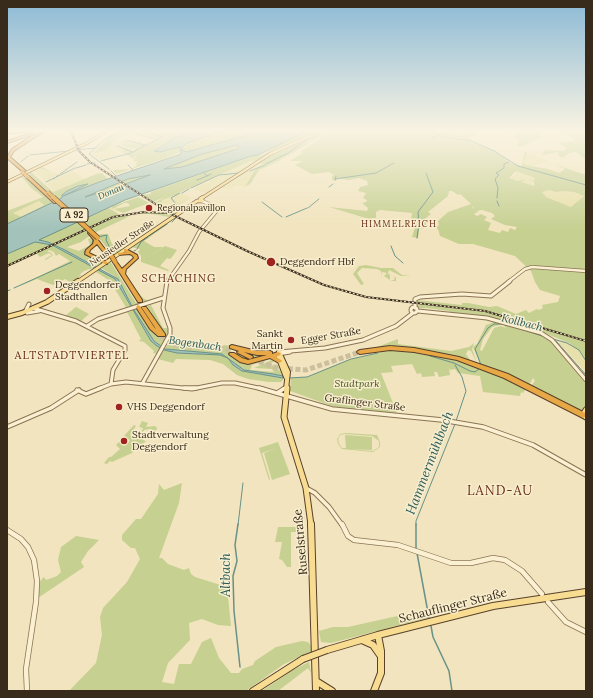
<!DOCTYPE html>
<html>
<head>
<meta charset="utf-8">
<style>
	body { margin:0 }
	#map { position:relative; width:593px; height:698px; overflow:hidden; background:#f1e4be; font-family:Lora,serif }
	canvas { display:block }
	.frame { position:absolute; inset:0; border:8px solid #392b1b; pointer-events:none }
</style>
</head>
<body>
<div id="map">
<canvas width="593" height="698"></canvas>
<div class="frame"></div>
</div>
<script>
const ctx = document.querySelector('canvas').getContext('2d');
ctx.lineJoin = 'round';
function fillPath(path, color) { ctx.fillStyle = color; ctx.fill(path, 'evenodd'); }
const shape = rows => new Path2D(rows.map(r => 'M' + r).join(''));
function stroke(path, color, width, dash) { ctx.strokeStyle = color; ctx.lineWidth = width; ctx.lineCap = dash ? 'butt' : 'round'; ctx.setLineDash(dash || []); ctx.stroke(path); }
function drawText(font, color, halo, rows, align = 'center') {
  ctx.font = font + ' Lora,serif'; ctx.lineWidth = 3; ctx.setLineDash([]); ctx.textBaseline = 'middle'; ctx.strokeStyle = halo; ctx.fillStyle = color; for (const [text, x, y, turn = 0] of rows) {
    ctx.save(); ctx.translate(x, y); ctx.rotate((+turn || 0) * Math.PI / 180); ctx.textAlign = isNaN(turn) ? turn : align; if (halo) ctx.strokeText(text, 0, 0); ctx.fillText(text, 0, 0); ctx.restore();
  }
}
fillPath(shape([
	[133,131,143,131,156,135,146,131,172,131,158,136,160,137,153,140,134,135,129,137,149,143,145,145,125,139,120,142,123,146,137,149,125,154,110,149,121,155,101,161,92,154,105,151,115,141],
	[527,153,533,154,551,162,537,164,535,166,526,165,523,163],
	[251,161,256,161,207,193,193,189,202,184,210,183,209,181,222,175,220,175],
	[260,162,265,165,256,170,245,187,237,185,229,189,222,187],
	[40,168,58,174,54,179,46,182,33,171],
	[72,170,84,179,54,191,47,183],
	[516,171,535,178,531,180,534,181,533,186,521,182,523,179,519,181,509,179,515,175],
	[549,190,556,192,562,191,574,192,584,195,574,207,571,207,544,196,542,192],
	[181,193,191,198,169,209,161,204,162,200],
	[39,201,45,204,20,217,12,213],
	[557,341,567,343,581,352,586,362,586,372]
]), '#e8e0ab');
fillPath(shape([
	[120,131,133,131,115,141,105,151,92,154,110,137],
	[148,131,158,135,165,135,172,131,199,131,175,137,155,149,160,152,181,146,181,154,180,152,163,159,116,174,113,170,131,169,136,166,137,161,135,162,134,160,138,151,133,159,122,152,124,149,131,150,133,152,136,149,123,146,120,142,125,140,146,145,157,139,140,132,160,137,142,132],
	[222,131,261,131,193,151,187,152,182,150,188,142],
	[309,131,318,131,258,160,240,172,237,173,256,161,251,161,178,193,179,194,176,195,162,200,161,204,169,209,191,198,170,210,175,213,173,214,154,203,167,196,153,202,143,195,151,194,151,192,252,156,262,155,278,145,276,145],
	[324,131,329,131,293,153,280,159,281,160,259,170,251,183,245,187,255,170,264,164,258,163,247,171,249,171,209,194,260,161,263,163,260,161,278,151],
	[331,131,458,131,457,134,464,135,468,131,475,131,476,135,469,138,473,140,468,140,495,150,510,163,522,166,525,152,527,152,526,156,523,163,526,165,548,169,559,173,565,169,554,164,586,175,586,340,487,311,416,302,416,300,462,305,462,303,468,303,489,307,497,306,516,314,526,310,529,313,537,309,539,310,543,308,542,305,558,302,560,296,540,290,535,282,531,271,515,256,473,244,459,244,440,236,438,229,436,228,439,225,438,221,448,212,471,204,473,208,470,209,474,208,470,203,460,194,458,195,452,191,449,191,448,196,428,212,431,214,426,218,428,225,424,225,423,228,419,229,418,238,412,237,417,221,411,220,412,213,380,210,376,212,376,218,369,219,329,207,367,211,368,208,362,203,366,202,367,200,363,198,366,193,358,191,360,187,368,185,367,181,359,178,349,180,337,178,336,181,332,180,332,176,334,175,329,172,312,174,295,165,303,161,290,161,303,153,300,152],
	[516,171,535,178,534,180,528,179,534,181,534,186,521,182,526,179,518,181,509,178],
	[549,190,556,192,562,191,574,192,584,196,571,207,546,197,542,192],
	[482,210,492,213,495,216,491,219,505,225,517,227,515,230,517,231,510,228,508,232,502,230,500,233,488,230,491,223,484,220,487,217,481,214,477,216,474,214,478,212,477,211],
	[507,131,545,131,540,135,542,138,519,147,517,143,519,141,513,136,518,133],
	[560,131,586,131,586,160,576,152,569,153,562,158,558,155,558,152,539,156,544,154,542,152,545,150,563,151,567,148,559,143,574,141,574,139,566,135,567,133],
	[239,146,237,149,219,155,182,167,164,169,202,154,224,147],
	[42,167,52,172,39,168,31,172,53,192,96,174,102,173,108,179,63,196,78,188,87,185,78,186,67,191,62,195,62,198,57,200,28,173],
	[150,175,109,190,85,197,128,179],
	[25,176,54,202,7,224,7,211,43,197,31,188,22,177],
	[39,201,44,205,21,217,13,213],
	[138,197,149,203,123,213,114,209,130,206,128,203,124,203,113,209,111,208,113,206],
	[109,208,120,215,132,213,151,212,164,213,172,216,169,217,152,214,132,214,126,218,92,234,81,242,67,247,79,251,90,245,88,239,92,238,95,242,85,253,102,263,98,267,55,245,53,246,97,268,93,270,89,269,84,271,79,275,82,275,71,283,65,279,53,285,37,279,15,288,70,261,59,254,56,256,54,252,49,250,47,252,50,252,53,255,46,260,45,259,52,255,49,253,40,257,37,254,50,248,7,267,7,264,9,263,7,263,7,254],
	[166,223,168,224,144,241,154,247,163,247,146,259,165,246,177,250,172,257,170,259,167,258,160,266,169,270,168,271,141,262,141,256,138,252,140,249,131,247],
	[101,234,108,234,112,244,123,250,114,256,97,236],
	[110,261,136,303,141,301,135,292,137,291,143,298,149,301,133,307,120,282,114,276,101,268],
	[366,265,381,268,393,268,402,275,411,275,401,276,389,270,387,276,389,273,390,276,396,277,396,281,390,281,394,280,395,277,390,276,390,280,384,276,387,273,382,272,382,276,381,271,377,269,362,268,357,273,364,284,361,285,353,274,359,266],
	[99,269,115,279,131,308,127,309,110,281,96,272],
	[416,304,494,313,586,342,586,360,581,352,569,343,530,327,486,317,451,313,449,311,427,308,417,308],
	[151,305,163,328,168,328,168,336,162,347,154,341,134,310,139,309,160,337,165,334,147,306],
	[76,307,89,314,80,322,65,316],
	[133,311,151,341,161,348,158,354,153,353,154,351,144,342,139,341,141,339,127,312],
	[494,322,498,323,500,325,492,327,483,339,480,350,482,351,494,328,501,326,506,328,503,324,536,331,550,340,586,384,586,409,583,412,531,386,535,381,533,378,529,385,480,364,473,347,477,344,486,325],
	[171,339,190,344,210,345,214,349,218,349,224,345,233,346,230,351,248,358,251,355,244,352,259,354,258,358,241,361,272,357,273,358,252,365,250,370,274,372,272,369,254,368,274,359,280,369,279,370,275,361,271,363,275,369,281,371,283,376,244,370,222,354,165,349,168,344,172,343],
	[398,339,398,344,451,351,469,347,474,343,472,349,477,363,471,351,468,350,466,354,470,360,411,348,377,347],
	[164,350,177,353,220,355,228,358,233,365,242,371,283,378,283,380,281,382,269,382,248,379,237,375,223,364,210,360,176,359,173,363,158,359],
	[379,351,404,351,448,357,475,366,527,387,523,393,521,392,520,396,483,392,480,376,458,373,455,369,450,370,449,368,450,375,439,377,437,372,434,372,435,376,422,377,421,373,417,374,412,364,391,366,393,372,381,373,397,413,335,407,290,391,291,378,307,377,351,359,380,353],
	[142,421,148,423,146,427,155,426,157,428,156,431,153,434,154,432,150,429,144,430,142,435,143,440,146,441,132,453,112,462,110,461,107,464,104,463,109,457,111,457,120,449,116,445,120,441,124,446,130,440,123,437,134,425,136,426,130,435,137,437,141,433,143,428,139,427],
	[346,433,377,435,380,442,380,447,373,452,342,449,338,444,337,439,340,434],
	[345,434,372,436,379,441,379,447,373,451,350,449,372,450,372,437,345,435,346,448,342,448,339,444,338,439,340,435],
	[278,442,290,474,272,480,264,453,277,448,262,453,270,479,269,480,259,448],
	[182,483,179,503,159,558,162,558,168,564,184,570,189,568,191,574,195,577,227,587,231,626,218,625,202,619,189,623,190,640,168,663,162,682,174,684,179,664,191,664,202,642,211,638,219,658,231,673,239,673,242,669,253,665,255,661,276,647,302,641,308,642,311,646,312,651,284,664,246,691,69,691,96,663,102,635,100,617,103,608,127,582,140,559,135,548,131,548,122,540,122,535,136,519,141,519,158,494,159,484,164,490],
	[278,527,296,527,296,532,291,532,291,567,287,567,282,560,279,559,282,542,275,542],
	[76,536,99,540,88,551,81,562,84,567,38,598,39,582,44,577,46,580,57,576,61,572,58,560,61,547],
	[425,611,428,618,331,643,321,642,319,631,333,627,348,627,402,615,405,619],
	[309,662,311,673,308,668,278,691,262,691,291,671]
]), '#c6d091');
const water = shape([
	[199,131,222,131,187,143,182,148,183,151,187,152,261,131,307,131,258,155,251,156,125,200,39,240,48,242,65,250,118,279,134,310,154,341,165,349,222,354,244,370,273,374,283,376,283,378,242,371,233,365,228,358,220,355,177,353,164,350,157,346,151,341,115,279,52,245,35,242,7,254,7,224,62,198,62,195,67,191,78,186,88,184,63,196,102,181,181,154,180,147,160,152,154,151,176,137,199,131],
	[238,145,239,148,237,149,219,155,182,167,164,169,202,154,238,145],
	[150,175,109,190,85,197,128,179,150,175]
]);
fillPath(water, '#a2c2ba');
stroke(water, '#689188', 1);
stroke(shape([
	[144,131,160,136],
	[433,132,444,137,472,141,494,151,518,166,586,185],
	[137,134,155,139],
	[126,140,145,145],
	[432,140,432,138,439,135],
	[117,146,133,152],
	[76,150,96,148],
	[30,155,69,151],
	[101,161,131,153,173,131],
	[21,162,28,156],
	[87,164,95,163],
	[266,164,288,153,310,137],
	[128,165,133,170],
	[76,168,86,165],
	[109,169,89,154,103,141,119,131],
	[111,171,116,176],
	[250,171,265,165],
	[204,173,207,176,211,174],
	[60,174,77,162],
	[54,179,58,175],
	[335,179,376,173,394,163],
	[197,180,207,176],
	[335,180,336,176],
	[46,182,75,168],
	[329,187,333,184],
	[191,188,219,175,239,173],
	[182,193,189,189],
	[497,198,498,188,495,179,499,175,496,173,504,168,504,164,509,162],
	[497,201,499,206],
	[262,202,282,217],
	[176,204,171,198,180,193],
	[160,205,174,214],
	[308,208,319,199],
	[286,217,307,208],
	[172,222,176,218],
	[149,236,167,224],
	[98,237,107,235,106,240,109,246],
	[417,238,419,224,418,212,433,192,426,173],
	[391,246,395,256,403,263],
	[137,249,141,242,148,237],
	[134,251,136,250],
	[84,252,92,244,93,239],
	[14,288,72,262],
	[7,291,10,290],
	[521,329,542,336],
	[553,339,567,343,579,350,586,361],
	[556,341,586,375],
	[430,356,454,363,470,371,475,372,480,368],
	[455,365,462,377,466,391,456,421],
	[481,365,475,349,488,328,494,324,504,324],
	[288,378,307,377,351,359,378,353],
	[238,525,243,483],
	[416,525,416,521,455,424]
]), '#689188', 1);
stroke(shape([
	[238,524,235,545,237,561,233,576,234,611,240,667],
	[416,524,416,550],
	[417,553,429,618],
	[431,626,433,637,449,671,452,691]
]), '#689188', 1.5);
stroke(shape([
	[138,302,142,309],
	[161,336,172,344,185,347,219,348,231,351],
	[252,359,277,368,306,370,360,352]
]), '#ccbf9d', 5, [5, 2.5]);
const minorFar3 = shape([
	[202,201,216,207],
	[167,282,189,251,199,232,219,208],
	[508,282,525,269,532,267,586,271]
]);
const minorFar2 = shape([
	'411 310a3 3 0 1 1 6 0a3 3 0 1 1-6 0Z',
	[33,308,76,321,125,346,125,350,113,370,111,384],
	[415,308,415,299,420,297,462,294,491,296,510,281],
	[26,310,29,304],
	[418,311,487,318,541,333,552,340,586,380],
	[27,313,39,311],
	[87,326,98,319,163,298],
	[279,352,325,348,363,340,396,326,413,313],
	[278,354,290,352],
	[142,384,170,334,170,328,163,308,167,281],
	[98,389,111,384,126,382,192,389,222,383,235,383,263,389],
	[283,389,287,387]
]);
const minorFar1 = shape([
	[184,388,196,388],
	[259,388,332,409,442,420,483,427,533,445,586,475],
	[77,390,86,394,101,388],
	[277,393,285,388],
	[7,427,51,408,79,390],
	[306,488,315,493,329,507,342,525]
]);
const minor = shape([
	[342,524,348,536,354,540,398,545,451,563,471,563,493,558,505,560,522,571,542,594],
	[7,530,21,539,28,547,34,560,37,581,36,602,26,669,27,691],
	[548,602,566,622,586,632]
]);
const majorFar4 = shape([
	[7,182,87,143,106,131],
	[202,198,270,154,321,131]
]);
const majorFar3 = shape([
	[200,199,203,197],
	[77,282,197,201,202,201,202,199]
]);
const majorFar2 = shape([
	[7,317,22,313,47,302,78,281],
	[279,352,288,372,286,389],
	[279,352,278,356,286,377]
]);
const majorFar1 = shape([
	[287,388,284,417,306,488,311,525],
	[586,410,583,415,586,417]
]);
const major = shape([
	[311,524,316,691],
	[362,640,373,645,380,655],
	[327,650,378,635,493,606,586,592],
	[316,681,332,691],
	[253,691,303,659],
	[374,691,381,673,381,651,378,635]
]);
const highway = shape([
	[18,131,31,131,7,134,7,132,18,131],
	[42,131,46,131,32,139,14,151,10,157,26,171,23,172,7,158,7,155,8,156,12,149,30,137,42,131],
	[32,133,34,134,7,143,7,141,32,133],
	[27,176,29,176,56,201,56,203,54,203,27,178,27,176],
	[89,232,91,232,96,238,97,238,98,240,111,257,110,258,108,258,97,244,90,250,89,253,107,262,107,264,105,264,85,254,86,250,93,244,94,240,88,233,89,232],
	[124,249,126,249,137,255,138,258,126,269,125,274,142,300,142,302,138,302,113,262,114,261,116,261,122,269,134,258,133,256,130,254,118,255,118,253,126,252,124,251,124,249],
	[138,305,140,306,154,327,156,329,142,308,142,307,146,307,165,334,165,336,158,336,150,329,136,307,138,305],
	[232,345,257,351,270,351,272,352,272,354,278,352,280,353,281,354,280,355,276,357,281,360,282,361,281,362,279,363,270,358,248,364,240,362,230,355,229,354,230,353,234,353,242,358,248,360,267,355,257,355,244,352,252,356,253,357,252,358,250,359,238,353,237,352,239,351,230,348,230,346,232,345],
	[390,346,414,348,459,357,508,374,585,413,586,415,585,417,583,418,581,417,504,378,457,360,414,352,390,350,360,354,358,353,357,352,358,351,360,350,390,346]
]);
stroke(minorFar3, '#8b7455', 4);
stroke(minorFar2, '#8b7455', 5);
stroke(minorFar1, '#8b7455', 5.5);
stroke(minor, '#8b7455', 6);
stroke(majorFar4, '#58412a', 3.5);
stroke(majorFar3, '#58412a', 4.5);
stroke(majorFar2, '#58412a', 6);
stroke(majorFar1, '#58412a', 7);
stroke(major, '#58412a', 8);
stroke(highway, '#58412a', 2);
stroke(minorFar3, '#fbf1d2', 2.5);
stroke(minorFar2, '#fbf1d2', 3);
stroke(minorFar1, '#fbf1d2', 3.5);
stroke(minor, '#fbf1d2', 4.5);
stroke(majorFar4, '#f8dc92', 2.5);
stroke(majorFar3, '#f8dc92', 3);
stroke(majorFar2, '#f8dc92', 4);
stroke(majorFar1, '#f8dc92', 5);
stroke(major, '#f8dc92', 6);
fillPath(highway, '#e9a846');
const rail = shape([
	[71,131,79,151,90,162,171,214,247,251,324,285,366,297,485,311,586,341],
	[7,266,113,217,144,212,167,213]
]);
stroke(rail, '#392b1b', 2);
stroke(rail, '#f8eece', 1, [2]);
const majorBridge = shape([
	[303,659,327,650]
]);
const highwayBridgeFar1 = shape([
	[22,172,28,177],
	[48,192,54,198]
]);
const highwayBridge = shape([
	[53,197,98,238],
	[111,255,115,262]
]);
stroke(majorBridge, '#58412a', 8, []);
stroke(highwayBridgeFar1, '#58412a', 4, []);
stroke(highwayBridge, '#58412a', 5.5, []);
stroke(majorBridge, '#f8dc92', 6);
stroke(highwayBridgeFar1, '#e9a846', 3);
stroke(highwayBridge, '#e9a846', 4);
const sky = ctx.createLinearGradient(0, 0, 0, 229);
sky.addColorStop(0, '#8cbad6');
sky.addColorStop(0.57, '#f9f3e2');
sky.addColorStop(1, '#f9f3e200');
ctx.fillStyle = sky;
ctx.fillRect(0, 0, 593, 229);
for (const [x, y, r, color] of [
	[149,208,4,"#9f2420"],
	[271,262,5,"#9f2420"],
	[47,291,4,"#9f2420"],
	[291,340,4,"#9f2420"],
	[119,407,4,"#9f2420"],
	[124,441,4,"#9f2420"]
]) { const dot = new Path2D(); dot.arc(x, y, r, 0, 2 * Math.PI); ctx.fillStyle = color; ctx.fill(dot); stroke(dot, '#f8eece', 1.5); }
drawText('italic 9px', '#295a59', '#f8eece', [
	["Donau",111,192,-23]
]);
drawText('9px', '#392b1b', '#f8eece', [
	["Regionalpavillon",157,208]
], 'left');
for (const [x, y, w] of [
	[74,215,28]
]) { const box = new Path2D(); box.roundRect(x - w / 2, y - 7, w, 14, 3); ctx.fillStyle = '#f8eece'; ctx.fill(box); stroke(box, '#392b1b', 1); }
drawText('bold 9px', '#392b1b', null, [
	["A 92",74,215]
]);
ctx.letterSpacing = '1px';
drawText('9px', '#692b17', '#f8eece', [
	["HIMMELREICH",399,224]
]);
ctx.letterSpacing = '0px';
drawText('9px', '#392b1b', '#f8eece', [
	["Neusiedler Straße",122,243,-34]
]);
drawText('10px', '#392b1b', '#f8eece', [
	["Deggendorf Hbf",280,262],
	["Deggendorfer",55,285],
	["Stadthallen",55,297],
	["Sankt",283,334,"right"],
	["Martin",283,346,"right"],
	["VHS Deggendorf",127,407],
	["Stadtverwaltung",132,435],
	["Deggendorf",132,447]
], 'left');
drawText('10px', '#392b1b', '#f8eece', [
	["Egger Straße",331,336,-10],
	["Graflinger Straße",365,403,7]
]);
drawText('italic 10px', '#475720', '#f8eece', [
	["Stadtpark",357,384]
]);
ctx.letterSpacing = '1px';
drawText('11px', '#692b17', '#f8eece', [
	["SCHACHING",179,279],
	["ALTSTADTVIERTEL",72,356]
]);
ctx.letterSpacing = '0px';
drawText('italic 11px', '#295a59', '#f8eece', [
	["Kollbach",522,323,14],
	["Bogenbach",195,344,8]
]);
drawText('12px', '#392b1b', '#f8eece', [
	["Ruselstraße",301,542,-95],
	["Schauflinger Straße",453,606,-14]
]);
drawText('italic 13px', '#295a59', '#f8eece', [
	["Hammermühlbach",430,463,-69],
	["Altbach",226,575,-90]
]);
ctx.letterSpacing = '1px';
drawText('13px', '#692b17', '#f8eece', [
	["LAND-AU",500,491]
]);
ctx.letterSpacing = '0px';
</script>
</body>
</html>
